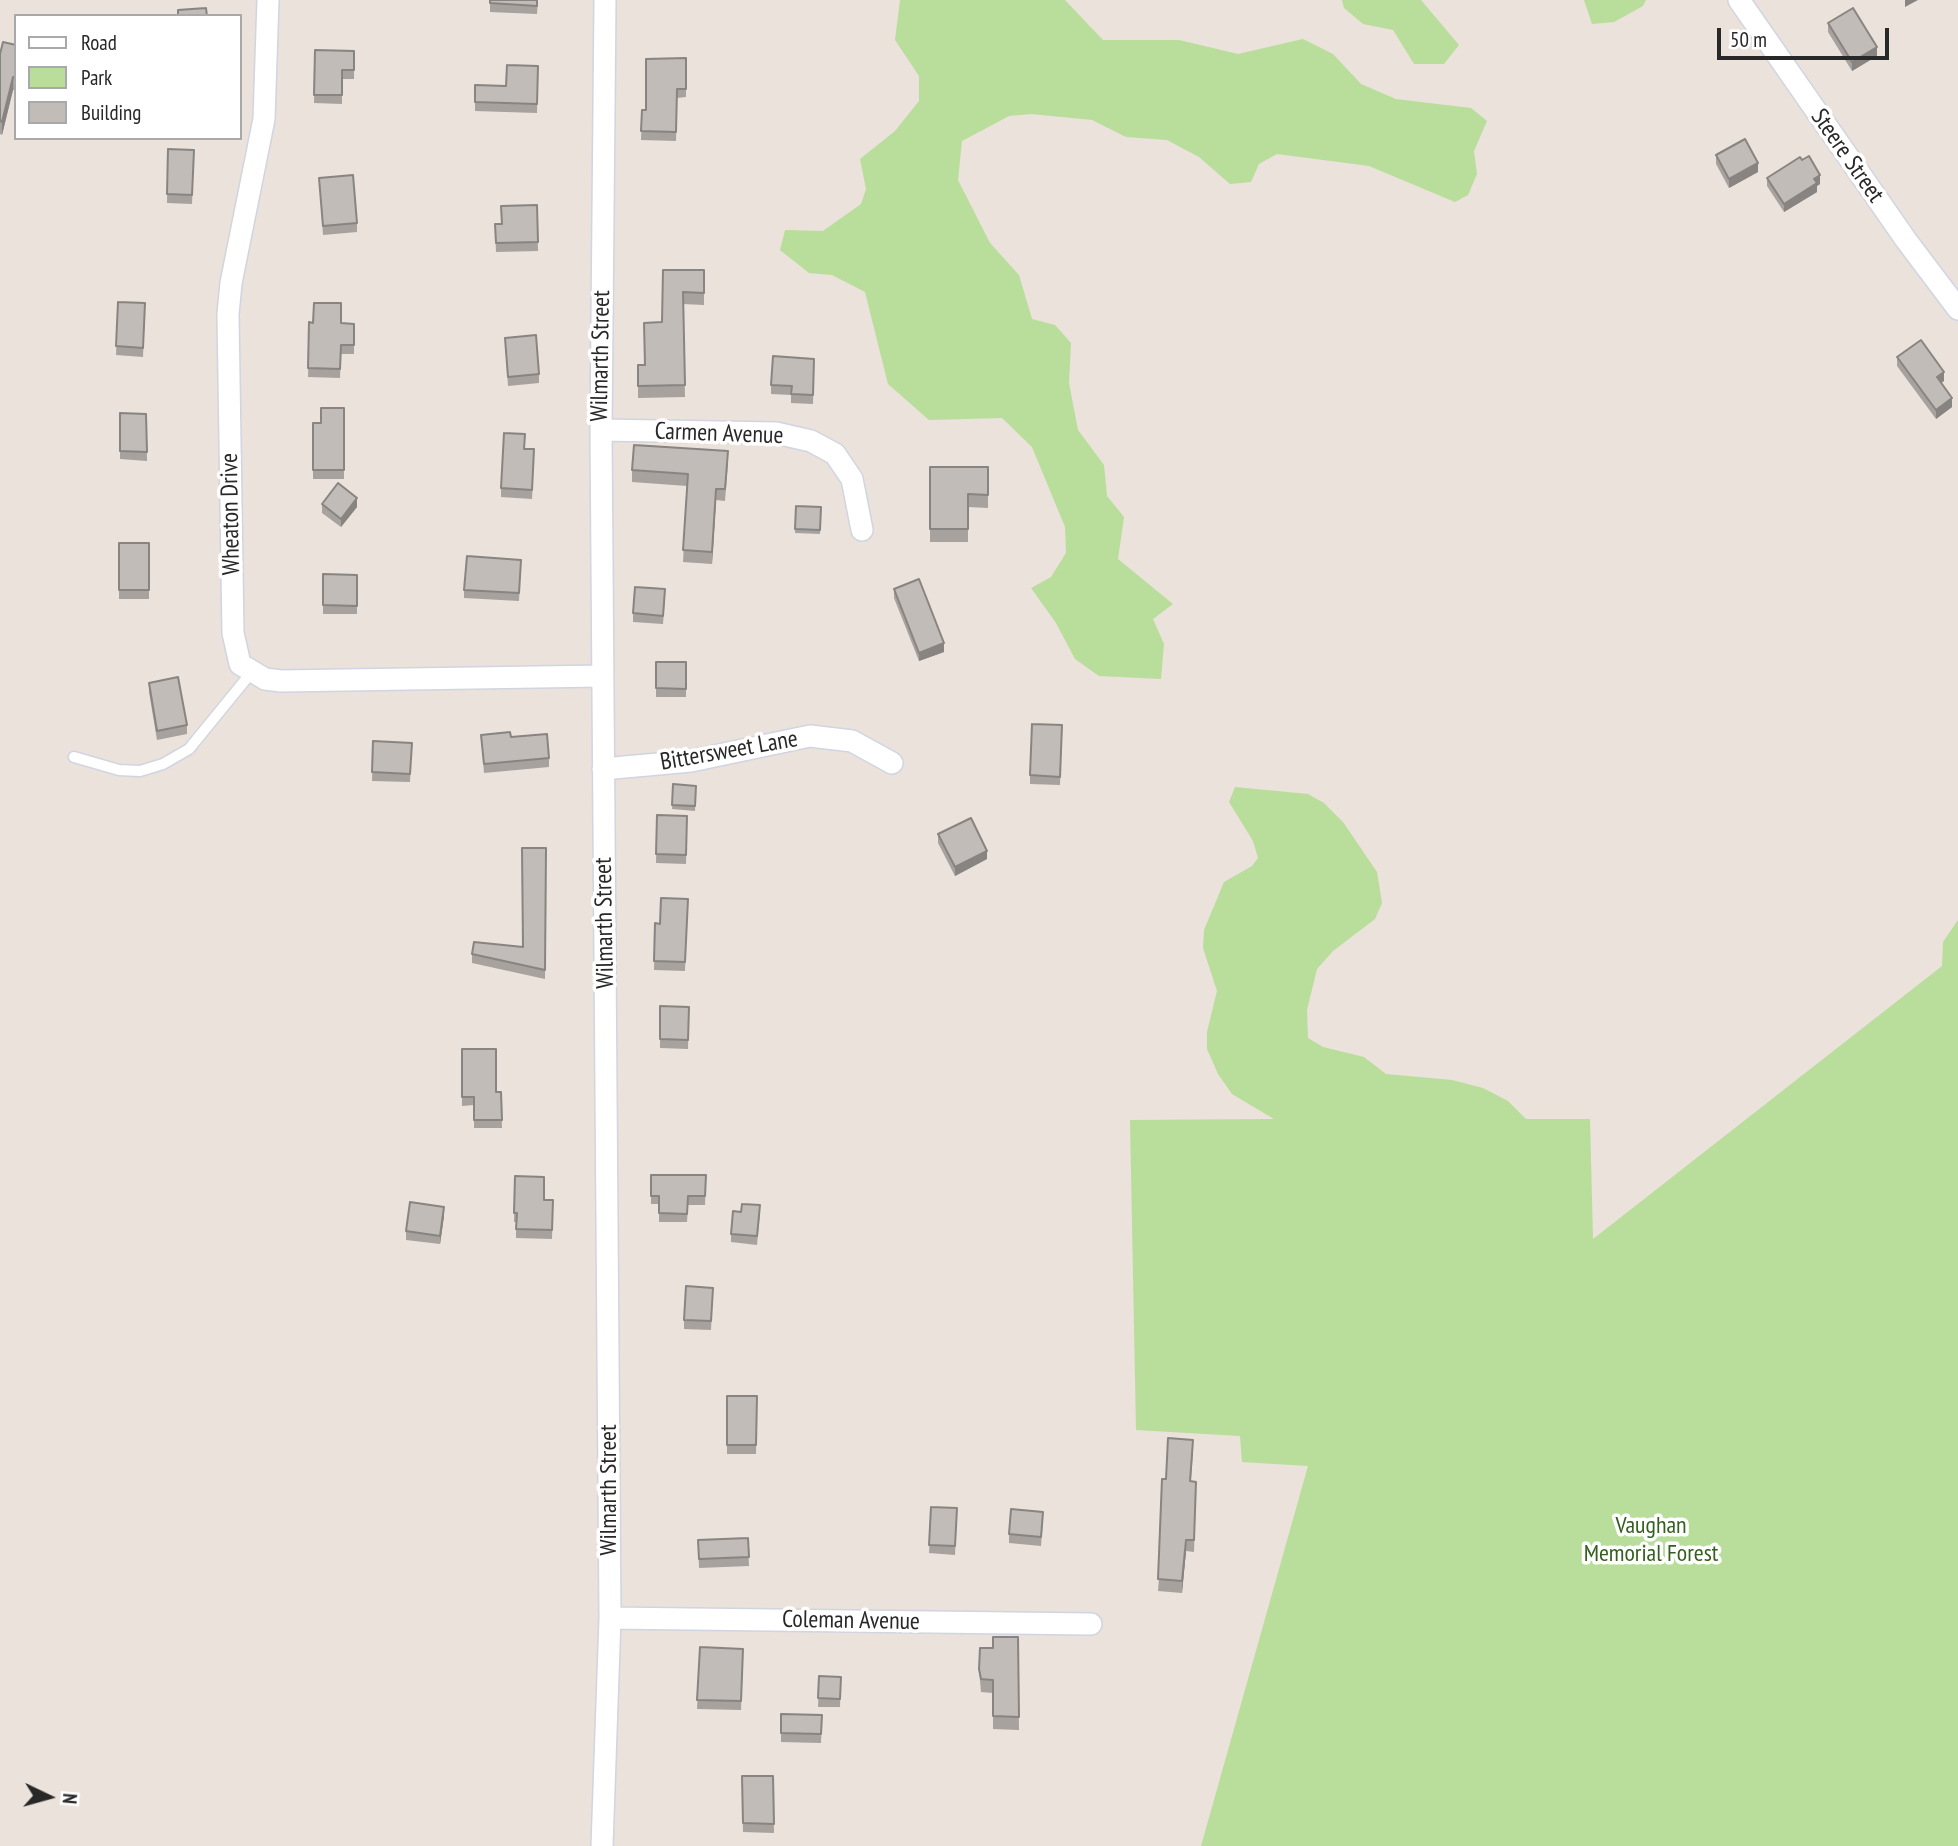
<!DOCTYPE html>
<html>
<head>
<meta charset="utf-8">
<style>
	body { margin:0 }
	#map { position:relative; width:1958px; height:1846px; overflow:hidden; background:#eae2db; font-family:"PT Sans Narrow",sans-serif }
	canvas { display:block }
	.legend { position:absolute; left:14px; top:14px; width:228px; height:126px; box-sizing:border-box; background:#fff; border:2px solid #a9a9a9; margin:0; padding:9px 12px; list-style:none; font-size:21px; color:#282828 }
	.legend li { display:flex; align-items:center; gap:14px; height:35px }
	.legend b { width:35px; border:2px solid #a9a9a9 }
	.north { position:absolute; left:14px; top:1762px; width:70px; height:70px; -webkit-text-stroke:5px #fff; paint-order:stroke; rotate:95deg; font-size:19px; font-weight:700; line-height:28px; text-align:center; color:#282828 }
	.north::after { content:''; display:block; margin:auto; width:24px; height:32px; background:#282828; clip-path:polygon(50% 0,100% 100%,50% 72%,0 100%) }
	.scale { position:absolute; left:1717px; top:28px; width:172px; height:32px; box-sizing:border-box; border:4px solid #282828; border-top:0; padding-left:9px; font-size:21px; line-height:24px; white-space:nowrap; color:#282828; -webkit-text-stroke:5px #fff; paint-order:stroke }
</style>
</head>
<body>
<div id="map">
<canvas width="1958" height="1846"></canvas>
<ul class="legend">
<li><b style="height:9px;background:#fff"></b>Road</li>
<li><b style="height:19px;background:#b9dd9b"></b>Park</li>
<li><b style="height:19px;background:#c2bcb8"></b>Building</li>
</ul>
<div class="north">N</div>
<div class="scale">50 m</div>
</div>
<script>
const ctx = document.querySelector('canvas').getContext('2d');
ctx.lineJoin = 'round';
function fillPath(path, color) { ctx.fillStyle = color; ctx.fill(path, 'evenodd'); }
const shape = rows => new Path2D(rows.map(r => 'M' + r).join(''));
function stroke(path, color, width, dash) { ctx.strokeStyle = color; ctx.lineWidth = width; ctx.lineCap = dash ? 'butt' : 'round'; ctx.setLineDash(dash || []); ctx.stroke(path); }
function drawText(font, color, halo, rows, align = 'center') {
  ctx.font = font + ' "PT Sans Narrow",sans-serif'; ctx.lineWidth = 7; ctx.setLineDash([]); ctx.textBaseline = 'middle'; ctx.strokeStyle = halo; ctx.fillStyle = color; for (const [text, x, y, turn = 0] of rows) {
    ctx.save(); ctx.translate(x, y); ctx.rotate((+turn || 0) * Math.PI / 180); ctx.textAlign = isNaN(turn) ? turn : align; if (halo) ctx.strokeText(text, 0, 0); ctx.fillText(text, 0, 0); ctx.restore();
  }
}
fillPath(shape([
	[900,0,1065,0,1103,40,1179,40,1238,54,1303,39,1333,54,1361,84,1396,99,1471,108,1487,121,1474,151,1477,174,1468,195,1455,202,1369,166,1277,154,1259,164,1251,182,1230,184,1199,157,1167,140,1126,137,1092,120,1031,114,1009,116,962,141,958,180,990,243,1019,275,1032,319,1055,325,1071,343,1069,383,1078,430,1104,465,1107,496,1124,517,1118,559,1173,604,1153,619,1164,644,1161,679,1099,676,1075,659,1056,623,1031,588,1051,577,1066,553,1065,527,1032,447,1002,418,929,420,888,384,865,292,832,275,809,273,780,250,785,230,823,231,861,204,866,189,860,159,895,131,919,101,919,76,895,40],
	[1342,0,1421,0,1459,45,1444,64,1414,64,1393,30,1363,24,1344,8],
	[1584,0,1646,0,1643,6,1614,22,1592,24],
	[1235,787,1308,794,1324,803,1343,822,1377,872,1382,903,1375,919,1333,951,1317,969,1307,1010,1308,1038,1323,1047,1364,1057,1386,1074,1452,1080,1483,1088,1508,1101,1526,1119,1590,1119,1593,1239,1942,966,1943,942,1958,920,1958,1846,1201,1846,1308,1466,1242,1462,1240,1436,1136,1430,1130,1120,1274,1119,1232,1094,1218,1074,1207,1049,1207,1032,1217,991,1203,948,1204,930,1224,882,1252,866,1258,858,1253,841,1229,802]
]), '#b9dd9b');
const service = shape([
	[74,757,119,770,140,771,163,764,189,749,251,673]
]);
const minor = shape([
	[268,0,264,119,231,283,228,314,233,633,240,664,265,679,281,681,602,676],
	[1739,0,1906,240,1958,309],
	[601,430,776,433,811,441,835,454,852,479,862,530],
	[603,769,691,761,810,736,852,741,892,763],
	[610,1618,1091,1624],
	[602,1846,610,1618,601,430,605,0]
]);
stroke(service, '#d0d5e1', 13);
stroke(minor, '#d0d5e1', 24);
stroke(service, '#fff', 10);
stroke(minor, '#fff', 21);
fillPath(shape([
	[490,0,538,0,537,14,490,12],
	[1828,23,1877,56,1852,71,1828,32],
	[16,45,16,90,13,90,2,135,0,134,0,54],
	[315,50,354,51,354,79,342,79,342,104,314,103],
	[686,58,686,97,677,98,676,141,641,140,642,110,646,110],
	[538,66,537,113,475,111,475,85,506,86],
	[168,149,194,150,192,204,167,203],
	[1716,155,1758,172,1729,188,1716,164],
	[319,178,357,223,357,232,323,235],
	[1767,178,1820,184,1817,186,1817,192,1784,212,1767,186],
	[537,205,538,251,496,252,495,224,501,224],
	[663,270,704,270,704,305,683,304,685,397,638,398,638,365,644,365,662,322],
	[118,302,145,312,143,357,116,355],
	[309,322,354,324,354,354,341,354,340,378,308,377],
	[505,338,539,374,539,383,508,386],
	[1897,357,1944,381,1941,383,1952,407,1936,419,1897,366],
	[814,359,813,404,791,403,791,395,771,394,771,385],
	[344,408,344,479,313,479,313,423,321,423],
	[120,413,146,414,147,461,120,459],
	[524,449,534,458,532,499,501,497,501,488],
	[728,463,725,501,716,500,712,564,683,562,687,486,632,482,632,470],
	[930,467,988,467,988,508,968,507,968,542,930,542],
	[322,504,357,507,341,527,322,513],
	[796,506,821,507,820,534,795,533],
	[119,543,149,543,149,599,119,599],
	[521,560,519,601,464,598,464,590],
	[323,574,357,575,357,614,323,614],
	[894,589,944,652,919,661,894,598],
	[665,598,663,624,633,622,633,613],
	[656,662,686,662,686,697,656,697],
	[149,683,187,725,187,734,157,740,149,692],
	[1062,725,1060,785,1030,784,1030,775],
	[481,735,511,737,549,758,549,767,484,773],
	[373,741,412,743,410,782,372,781],
	[673,784,696,786,695,811,672,809],
	[657,815,687,816,686,864,656,863],
	[938,834,987,859,955,876,938,843],
	[546,848,545,979,472,963,472,954,523,947],
	[688,899,685,971,654,970,655,923,660,924],
	[660,1006,689,1007,688,1049,660,1048],
	[462,1049,496,1092,501,1092,502,1128,474,1128,474,1105,462,1106],
	[651,1175,706,1175,705,1205,688,1205,687,1222,659,1222,659,1204,651,1204],
	[515,1176,544,1200,553,1200,552,1239,516,1238,516,1222,514,1222],
	[741,1212,760,1214,757,1245,731,1242,731,1234],
	[444,1216,440,1244,406,1240,406,1231],
	[713,1288,711,1330,684,1329,684,1320],
	[727,1396,757,1396,756,1454,727,1454],
	[1193,1452,1191,1481,1196,1494,1194,1552,1186,1551,1182,1593,1158,1591,1166,1479],
	[931,1507,957,1508,955,1555,929,1553],
	[1043,1520,1041,1546,1009,1543,1009,1534],
	[748,1538,749,1566,699,1568,698,1540],
	[1018,1637,1019,1730,993,1729,993,1693,981,1692,979,1669,993,1648],
	[700,1647,743,1658,741,1710,697,1709],
	[819,1676,841,1677,840,1707,818,1707],
	[781,1714,822,1715,821,1743,781,1742],
	[742,1776,773,1776,774,1833,743,1832]
]), '#a7a29e');
fillPath(shape([
	[1905,0,1918,0,1905,7],
	[1877,47,1877,56,1852,71,1852,62],
	[13,77,13,90,2,135,2,122],
	[1758,163,1758,172,1729,188,1729,179],
	[1820,175,1820,184,1817,186,1817,192,1784,212,1784,204],
	[1944,372,1944,381,1937,386,1937,377],
	[1952,398,1952,407,1936,419,1936,410],
	[716,489,716,500,712,564,712,552],
	[357,498,357,507,341,527,341,519],
	[944,643,944,652,919,661,919,653],
	[987,851,987,859,955,876,955,867],
	[444,1207,444,1216,440,1244,440,1236],
	[1186,1540,1186,1551,1182,1593,1182,1581]
]), '#888481');
const building = shape([
	[490,0,537,0,537,6,490,3,490,0],
	[206,8,207,16,178,16,178,10,206,8],
	[1853,8,1877,47,1852,62,1828,23,1853,8],
	[3,42,16,45,16,77,13,77,2,122,0,121,0,54,3,42],
	[315,50,354,51,354,70,342,70,342,95,314,95,315,50],
	[686,58,686,89,677,89,676,132,641,131,642,110,646,110,646,59,686,58],
	[507,65,538,66,537,104,475,102,475,85,506,86,507,65],
	[1745,139,1758,163,1729,179,1716,155,1745,139],
	[168,149,194,150,192,195,167,194,168,149],
	[1809,156,1820,175,1814,179,1817,183,1784,204,1767,178,1800,157,1802,160,1809,156],
	[353,175,357,223,323,226,319,178,353,175],
	[537,205,538,242,496,243,495,224,502,224,501,206,537,205],
	[663,270,704,270,704,293,683,292,685,385,638,386,638,365,645,365,644,323,662,322,663,270],
	[118,302,145,303,143,348,116,346,118,302],
	[314,303,341,303,341,323,354,324,354,345,341,345,340,369,308,368,309,322,313,323,314,303],
	[536,335,539,374,508,377,505,338,536,335],
	[1921,340,1944,372,1937,377,1952,398,1936,410,1897,357,1921,340],
	[773,356,814,359,813,395,791,394,792,386,771,385,773,356],
	[321,408,344,408,344,470,313,470,313,423,321,423,321,408],
	[120,413,146,414,147,452,120,451,120,413],
	[504,433,525,434,524,449,534,449,532,490,501,488,504,433],
	[634,445,728,451,725,489,716,489,712,552,683,550,688,474,632,470,634,445],
	[930,467,988,467,988,495,968,494,968,529,930,529,930,467],
	[338,483,357,498,341,519,322,504,338,483],
	[796,506,821,507,820,530,795,529,796,506],
	[119,543,149,543,149,590,119,590,119,543],
	[467,556,521,560,519,593,464,590,467,556],
	[323,574,357,575,357,606,323,605,323,574],
	[919,579,944,643,919,653,894,589,919,579],
	[635,587,665,589,663,616,633,613,635,587],
	[656,662,686,662,686,689,656,688,656,662],
	[178,677,187,725,157,731,149,683,178,677],
	[1032,724,1062,725,1060,777,1030,775,1032,724],
	[510,732,511,737,547,734,549,758,484,764,481,735,510,732],
	[373,741,412,743,410,774,372,772,373,741],
	[673,784,696,786,695,806,672,805,673,784],
	[657,815,687,816,686,855,656,854,657,815],
	[971,818,987,851,955,867,938,834,971,818],
	[522,848,546,848,545,970,472,954,474,942,523,947,522,848],
	[661,898,688,899,685,962,654,961,655,923,660,924,661,898],
	[660,1006,689,1007,688,1040,660,1039,660,1006],
	[462,1049,496,1049,496,1092,501,1092,502,1120,474,1120,474,1097,462,1097,462,1049],
	[651,1175,706,1175,705,1196,688,1196,687,1214,659,1213,659,1196,651,1196,651,1175],
	[515,1176,544,1177,544,1200,553,1200,552,1230,516,1229,517,1213,514,1213,515,1176],
	[410,1202,444,1207,440,1236,406,1231,410,1202],
	[742,1204,760,1205,757,1236,731,1234,733,1211,741,1212,742,1204],
	[686,1286,713,1288,711,1321,684,1320,686,1286],
	[727,1396,757,1396,756,1445,727,1445,727,1396],
	[1168,1438,1193,1440,1190,1481,1196,1482,1194,1540,1186,1540,1182,1581,1158,1579,1162,1479,1166,1479,1168,1438],
	[931,1507,957,1508,955,1546,929,1545,931,1507],
	[1011,1509,1043,1512,1041,1537,1009,1534,1011,1509],
	[748,1538,749,1557,699,1559,698,1540,748,1538],
	[993,1637,1018,1637,1019,1717,993,1716,993,1680,981,1679,979,1669,980,1648,993,1648,993,1637],
	[700,1647,743,1649,741,1701,697,1700,700,1647],
	[819,1676,841,1677,840,1699,818,1698,819,1676],
	[781,1714,822,1715,821,1734,781,1733,781,1714],
	[742,1776,773,1776,774,1824,743,1823,742,1776]
]);
fillPath(building, '#c2bcb8');
stroke(building, '#888481', 2);
drawText('24px', '#282828', '#fff', [
	["Steere Street",1847,156,55],
	["Wilmarth Street",601,356,-89],
	["Carmen Avenue",719,434,2],
	["Wheaton Drive",231,514,-91],
	["Bittersweet Lane",729,751,-10],
	["Wilmarth Street",605,923,-91],
	["Wilmarth Street",609,1490,-90],
	["Coleman Avenue",851,1621,1]
]);
drawText('24px', '#33601e', '#fff', [
	["Vaughan",1651,1526],
	["Memorial Forest",1651,1554]
]);
</script>
</body>
</html>
